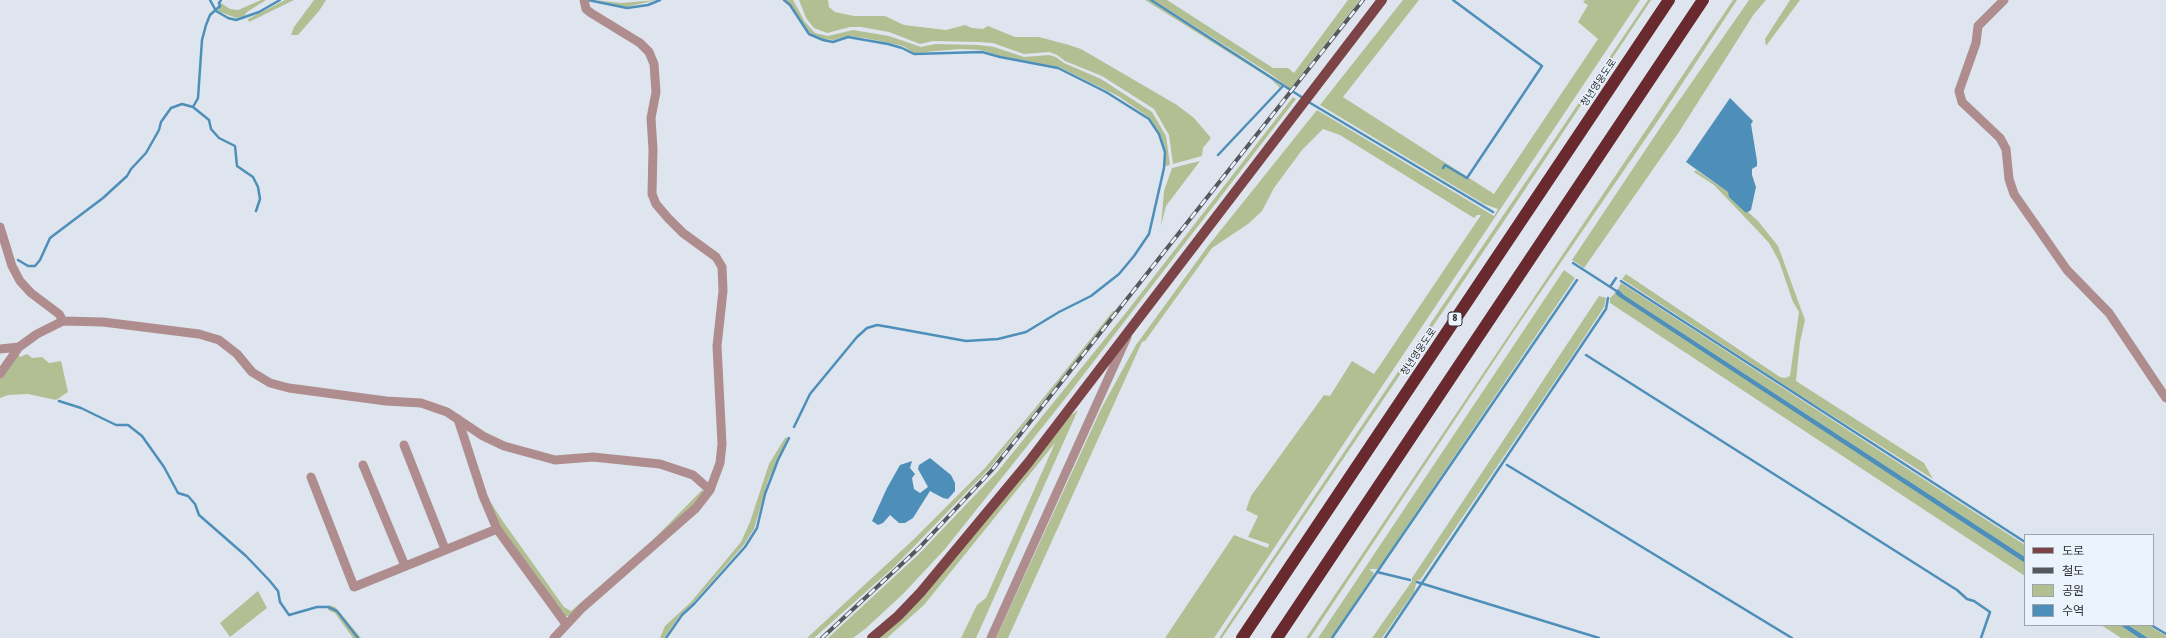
<!DOCTYPE html>
<html>
<head>
<meta charset="utf-8">
<style>
	body { margin:0 }
	#map { position:relative; width:2166px; height:638px; overflow:hidden; background:#dee5ef; font-family:Signika,"Noto Sans KR",sans-serif }
	canvas { display:block }
	.legend { position:absolute; left:2024px; top:534px; width:130px; height:92px; box-sizing:border-box; background:#ebf3fc; border:1px solid #9fa5ac; margin:0; padding:5px 7px; list-style:none; font-size:12px; color:#2e3134 }
	.legend li { display:flex; align-items:center; gap:8px; height:20px }
	.legend b { width:20px; border:1px solid #9fa5ac }
</style>
</head>
<body>
<div id="map">
<canvas width="2166" height="638"></canvas>
<ul class="legend">
<li><b style="height:5px;background:#7d4447"></b>도로</li>
<li><b style="height:5px;background:#55585d"></b>철도</li>
<li><b style="height:11px;background:#b2bf93"></b>공원</li>
<li><b style="height:11px;background:#4e8fb9"></b>수역</li>
</ul>
</div>
<script>
const ctx = document.querySelector('canvas').getContext('2d');
ctx.lineJoin = 'round';
function fillPath(path, color) { ctx.fillStyle = color; ctx.fill(path, 'evenodd'); }
const shape = rows => new Path2D(rows.map(r => 'M' + r).join(''));
function stroke(path, color, width, dash) { ctx.strokeStyle = color; ctx.lineWidth = width; ctx.lineCap = dash ? 'butt' : 'round'; ctx.setLineDash(dash || []); ctx.stroke(path); }
function drawText(font, color, halo, rows, align = 'center') {
  ctx.font = font + ' Signika,"Noto Sans KR",sans-serif'; ctx.lineWidth = 3; ctx.setLineDash([]); ctx.textBaseline = 'middle'; ctx.strokeStyle = halo; ctx.fillStyle = color; for (const [text, x, y, turn = 0] of rows) {
    ctx.save(); ctx.translate(x, y); ctx.rotate((+turn || 0) * Math.PI / 180); ctx.textAlign = isNaN(turn) ? turn : align; if (halo) ctx.strokeText(text, 0, 0); ctx.fillText(text, 0, 0); ctx.restore();
  }
}
fillPath(shape([
	[261,0,266,0,247,12,244,16,236,18,218,11,221,3,230,9,238,10],
	[285,0,294,0,249,22,248,19],
	[314,0,326,0,319,11,298,35,291,35,294,27],
	[595,0,621,3,657,0,626,7],
	[786,0,793,0,805,22,815,33,828,36,853,30,889,36,921,47,935,44,979,45,994,47,1024,57,1049,55,1056,57,1064,63,1101,79,1152,112,1166,136,1170,165,1165,166,1166,151,1160,133,1150,118,1118,96,1059,67,1000,56,981,50,960,49,914,53,903,46,865,38,847,36,834,40,823,39,810,33],
	[799,0,828,0,829,7,835,12,854,16,885,16,904,25,946,30,965,25,972,28,983,29,988,26,1015,37,1039,37,1069,45,1081,49,1177,105,1194,118,1211,138,1203,148,1202,156,1173,164,1169,135,1154,109,1102,76,1065,61,1057,55,1049,52,1024,54,993,43,978,42,933,41,920,44,889,32,861,27,850,27,827,33,814,28,806,18],
	[1145,0,1149,0,1272,79,1281,86,1280,88,1271,79],
	[1153,0,1167,0,1273,68,1288,68,1294,73,1348,0,1360,0,1290,89,1272,75],
	[1403,0,1419,0,1343,97,1494,194,1598,39,1578,22,1588,5,1583,2,1585,0,1640,0,1214,638,1165,638,1234,535,1268,548,1269,544,1248,537,1258,516,1246,510,1251,496,1324,395,1330,396,1352,361,1374,374,1481,215,1477,215,1474,218,1340,135,1323,129,1302,150,1274,188,1262,211,1248,224,1212,248,1145,341,1142,342,1008,638,996,638,1101,409,1136,345,1208,246,1317,110,1494,216,1498,209,1484,204,1320,105],
	[1648,0,1651,0,1502,224,1222,638,1219,638],
	[1733,0,1737,0,1657,122,1516,328,1310,638,1306,638],
	[1749,0,1766,0,1754,14,1679,132,1584,268,1572,260,1662,125],
	[1790,0,1800,0,1766,46,1765,39],
	[1293,97,1296,99,1064,400,945,549,903,594,865,629,853,638,828,638,919,554,998,471,1125,314],
	[1200,161,1166,206,1161,226,1164,191,1172,168],
	[1696,170,1728,192,1746,213,1748,212,1758,221,1778,246,1805,320,1800,342,1796,381,1924,463,1933,479,1795,392,1622,279,1626,274,1780,377,1785,378,1790,376,1799,312,1793,302,1779,261,1769,243,1757,230,1714,185,1694,172],
	[1564,270,1575,278,1378,569,1369,569,1374,573,1372,577,1331,638,1318,638],
	[1621,283,2025,545,2025,557,1624,295,1618,289],
	[1615,293,2025,563,2025,576,1610,303,1610,298],
	[1599,296,1606,298,1604,307,1572,356,1420,580,1417,580,1414,592,1382,638,1372,638,1412,581,1412,578],
	[1113,311,1116,311,989,469,895,566,814,638,807,638,913,540,985,468,1032,412],
	[17,352,20,357,27,354,32,358,42,357,49,363,61,361,68,392,56,400,28,394,8,395,0,398,0,379],
	[1078,410,976,638,961,638,977,605,986,598,1055,443,924,605,887,638,879,638,925,595,1070,416],
	[788,437,768,481,754,529,743,546,693,603,680,615,664,638,660,638,665,626,691,602,741,542,750,522,769,464,785,438],
	[480,486,502,520,564,607,571,611,650,543,702,490,705,492,695,506,569,616,565,616,498,525],
	[258,591,267,608,230,637,220,623],
	[329,605,335,607,361,638,353,638,335,613,328,610],
	[2101,625,2120,625,2139,638,2121,638],
	[2128,625,2148,625,2166,636,2166,638,2148,638]
]), '#b2bf93');
fillPath(shape([
	[1730,98,1753,121,1751,124,1757,161,1757,166,1752,169,1752,175,1756,187,1751,210,1746,213,1729,197,1728,192,1686,162],
	[1618,289,1624,295,2025,557,2025,563,1618,296,1615,293],
	[930,458,951,475,955,483,955,491,948,499,943,498,930,491,913,518,905,523,899,523,890,515,883,523,878,525,872,521,887,488,900,465,912,461,910,468,915,474,912,478,914,489,920,493,928,487,918,469,919,465],
	[2120,625,2128,625,2148,638,2139,638]
]), '#4e8fb9');
stroke(shape([
	[210,0,216,11,228,18,236,20,259,12,280,0],
	[588,0,627,8,648,5,660,0],
	[784,0,790,5,809,34,823,40,833,42,848,37,888,44,902,48,914,54,982,52,1000,57,1058,68,1106,92,1149,119,1159,134,1165,152,1164,168,1149,234,1134,256,1119,274,1091,296,1059,312,1026,332,998,339,966,341,889,327,877,325,867,328,857,337,810,394,794,427],
	[1151,0,1303,98],
	[1307,101,1493,212],
	[193,107,209,120,211,129,219,138,235,146,237,166,253,177,258,187,260,199,256,211],
	[1218,155,1283,86],
	[1443,168,1445,165,1467,178,1542,66,1453,0],
	[18,260,28,266,35,266,40,260,50,238,103,198,127,176,131,169,146,153,159,130,161,122,171,108,182,104,193,107,198,98,202,40,206,25,210,15,220,6,219,3,221,0],
	[1573,263,1618,292],
	[1621,281,2025,542],
	[1610,287,1616,278],
	[1586,355,1957,590,1967,599,1974,601,1990,612,1981,638],
	[59,401,81,408,116,425,128,425,142,436,164,467,178,493,188,496,195,504,199,515,246,556,269,580,278,591,280,602,289,615,317,607,328,607,337,611,358,638],
	[1507,465,1792,638],
	[1377,572,1410,580],
	[1417,582,1599,638],
	[2151,625,2166,634],
	[666,638,682,615,694,604,745,547,757,528,765,494,778,460,789,438],
	[1332,638,1577,280],
	[1385,638,1606,309,1608,298]
]), '#4e8fb9', 2.5);
stroke(shape([
	[2004,0,1978,26,1976,43,1959,91,1962,102,2000,138,2006,149,2009,179,2014,194,2067,270,2109,313,2166,398],
	[0,227,12,266,20,281,31,293,59,314,63,321],
	[0,349,19,347,37,334,63,321,103,322,199,334,219,340,237,354,252,372,270,383,289,388,386,401,421,403,447,412,483,436,504,446,555,460,593,457,660,464,693,475,710,490],
	[0,374,19,347],
	[458,419,483,496,497,529,566,624],
	[404,445,445,549],
	[363,465,405,566],
	[311,477,354,587,497,529],
	[554,638,582,608,696,508,710,490,720,463,722,444,717,346,723,291,722,267,716,257,683,233,668,218,656,204,652,194,653,149,651,118,656,92,654,64,649,52,640,43,591,13,586,9,584,0],
	[991,638,1127,337]
]), '#af8d8e', 9);
stroke(shape([
	[872,638,898,616,921,592,1028,463,1382,0]
]), '#7d4447', 10);
stroke(shape([
	[1242,638,1669,0],
	[1277,638,1703,0]
]), '#692a2f', 12);
const rail = shape([
	[822,638,919,548,992,470,1363,0]
]);
stroke(rail, '#55585d', 4);
stroke(rail, '#ebf3fc', 2.5, [8]);
for (const [x, y, w] of [
	[1455,319,14]
]) { const box = new Path2D(); box.roundRect(x - w / 2, y - 7, w, 14, 3); ctx.fillStyle = '#ebf3fc'; ctx.fill(box); stroke(box, '#2e3134', 1); }
drawText('bold 9px', '#2e3134', null, [
	["8",1455,319]
]);
drawText('10px', '#2e3134', '#ebf3fc', [
	["청년영웅도로",1599,83,-56],
	["청년영웅도로",1419,352,-56]
]);
</script>
</body>
</html>
